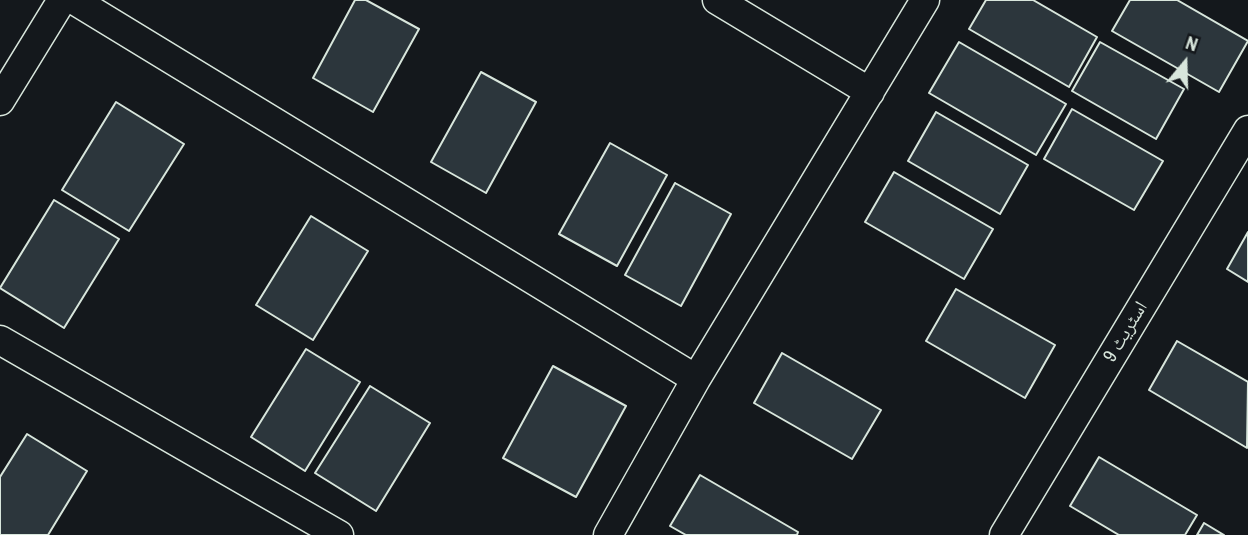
<!DOCTYPE html>
<html>
<head>
<meta charset="utf-8">
<style>
	body { margin:0 }
	#map { position:relative; width:1248px; height:535px; overflow:hidden; background:#14181c; font-family:"Archivo Narrow",sans-serif }
	canvas { display:block }
	.north { position:absolute; left:1150px; top:28px; width:70px; height:70px; -webkit-text-stroke:5px #14181c; paint-order:stroke; rotate:19deg; font-size:19px; font-weight:700; line-height:28px; text-align:center; color:#d8e6dc }
	.north::after { content:''; display:block; margin:auto; width:24px; height:32px; background:#d8e6dc; clip-path:polygon(50% 0,100% 100%,50% 72%,0 100%) }
</style>
</head>
<body>
<div id="map">
<canvas width="1248" height="535"></canvas>
<div class="north">N</div>
</div>
<script>
const ctx = document.querySelector('canvas').getContext('2d');
ctx.lineJoin = 'round';
function fillPath(path, color) { ctx.fillStyle = color; ctx.fill(path, 'evenodd'); }
const shape = rows => new Path2D(rows.map(r => 'M' + r).join(''));
function stroke(path, color, width, dash) { ctx.strokeStyle = color; ctx.lineWidth = width; ctx.lineCap = dash ? 'butt' : 'round'; ctx.setLineDash(dash || []); ctx.stroke(path); }
function drawText(font, color, halo, rows, align = 'center') {
  ctx.font = font + ' "Archivo Narrow","Noto Naskh Arabic",sans-serif'; ctx.lineWidth = 5; ctx.setLineDash([]); ctx.textBaseline = 'middle'; ctx.strokeStyle = halo; ctx.fillStyle = color; for (const [text, x, y, turn = 0] of rows) {
    ctx.save(); ctx.translate(x, y); ctx.rotate((+turn || 0) * Math.PI / 180); ctx.textAlign = isNaN(turn) ? turn : align; if (halo) ctx.strokeText(text, 0, 0); ctx.fillText(text, 0, 0); ctx.restore();
  }
}
const building = shape([
	[355,0,366,0,419,29,373,112,313,78,355,0],
	[986,0,1033,0,1097,37,1069,87,969,29,986,0],
	[1130,0,1177,0,1248,41,1219,92,1112,31,1130,0],
	[959,42,1066,104,1036,155,929,93,959,42],
	[1100,42,1184,89,1156,139,1072,91,1100,42],
	[481,72,536,102,486,193,431,162,481,72],
	[116,102,184,144,129,231,62,190,116,102],
	[1072,109,1163,161,1134,210,1044,159,1072,109],
	[936,112,1028,165,1000,214,908,161,936,112],
	[610,143,667,175,617,266,559,234,610,143],
	[894,172,993,229,964,279,865,222,894,172],
	[675,183,731,214,681,306,625,275,675,183],
	[54,200,119,239,64,328,0,288,54,200],
	[311,216,368,251,313,340,256,305,311,216],
	[1248,232,1248,282,1227,269,1248,232],
	[956,289,1055,345,1025,398,926,341,956,289],
	[1177,341,1248,382,1247,448,1149,390,1177,341],
	[306,349,360,382,305,471,251,437,306,349],
	[782,353,881,410,852,459,754,403,782,353],
	[553,366,626,406,576,497,503,458,553,366],
	[370,386,430,423,376,511,315,473,370,386],
	[27,434,87,471,48,535,0,535,0,477,27,434],
	[1099,457,1197,515,1185,535,1119,535,1070,506,1099,457],
	[700,475,798,532,797,535,686,535,670,526,700,475],
	[1204,523,1224,535,1197,535,1204,523]
]);
fillPath(building, '#2c363c');
stroke(building, '#d8e6dc', 2);
const street = shape([
	[74,0,696,379],
	[717,0,870,92],
	[0,101,62,0],
	[0,340,339,535],
	[608,535,696,379,925,0],
	[1004,535,1248,130]
]);
stroke(street, '#d8e6dc', 31);
stroke(street, '#14181c', 28);
drawText('19px', '#d8e6dc', '#14181c', [
	["اسٹریٹ 9",1126,332,-59]
]);
</script>
</body>
</html>
